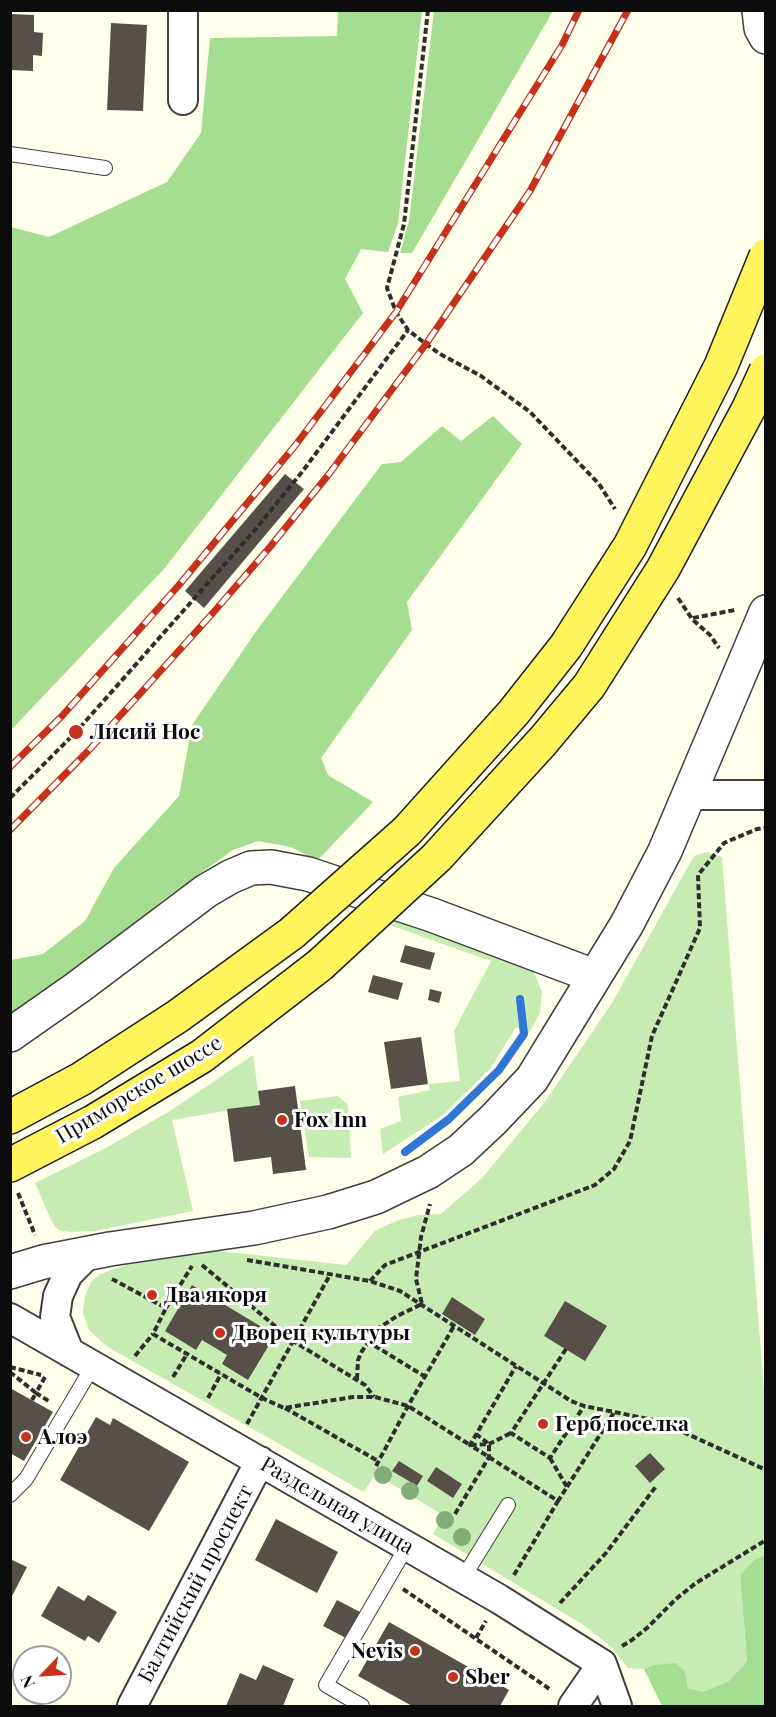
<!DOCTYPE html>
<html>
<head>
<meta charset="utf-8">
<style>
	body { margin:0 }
	#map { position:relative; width:776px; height:1717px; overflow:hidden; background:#ffffec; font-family:"Playfair Display",serif }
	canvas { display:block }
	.frame { position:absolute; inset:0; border:12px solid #0c0c0c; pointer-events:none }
	.north { position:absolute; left:12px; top:1645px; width:60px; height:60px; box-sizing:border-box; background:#fff; border:2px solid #9e9e9e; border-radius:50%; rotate:245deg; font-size:16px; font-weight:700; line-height:24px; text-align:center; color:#0c0c0c }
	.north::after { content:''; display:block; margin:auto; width:21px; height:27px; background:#c6311b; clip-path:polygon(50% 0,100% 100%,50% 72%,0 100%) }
</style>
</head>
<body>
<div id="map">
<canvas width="776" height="1717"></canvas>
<div class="frame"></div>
<div class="north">N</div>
</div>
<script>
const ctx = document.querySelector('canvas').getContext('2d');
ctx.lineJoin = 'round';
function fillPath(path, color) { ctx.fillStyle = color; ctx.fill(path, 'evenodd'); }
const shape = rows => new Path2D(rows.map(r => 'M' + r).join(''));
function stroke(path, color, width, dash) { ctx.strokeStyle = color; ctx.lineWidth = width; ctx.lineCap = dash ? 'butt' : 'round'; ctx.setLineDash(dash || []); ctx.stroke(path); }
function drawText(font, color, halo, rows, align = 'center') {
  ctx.font = font + ' "Playfair Display",serif'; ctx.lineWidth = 6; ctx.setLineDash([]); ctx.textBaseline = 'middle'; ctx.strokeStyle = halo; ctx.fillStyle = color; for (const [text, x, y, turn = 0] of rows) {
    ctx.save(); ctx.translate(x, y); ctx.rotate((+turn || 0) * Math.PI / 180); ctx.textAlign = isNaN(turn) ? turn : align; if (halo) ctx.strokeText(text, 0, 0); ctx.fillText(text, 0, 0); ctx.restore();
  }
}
fillPath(shape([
	[707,852,722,857,766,1416,765,1555,754,1560,740,1575,747,1661,729,1681,703,1692,688,1688,685,1672,655,1665,644,1669,628,1668,612,1648,585,1626,433,1534,443,1515,375,1474,364,1492,106,1346,89,1330,83,1313,85,1296,91,1282,100,1274,126,1265,219,1251,346,1265,375,1231,396,1221,417,1215,441,1214,483,1177,544,1103,612,1003,694,856],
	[395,913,532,968,542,992,540,1013,529,1033,516,1027,490,1069,443,1115,383,1154,380,1129,401,1121,398,1097,430,1090,428,1084,460,1081,454,1031,491,961,384,923],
	[253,1055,260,1105,172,1120,193,1211,95,1231,71,1232,58,1230,52,1222,35,1183,104,1149,170,1111],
	[338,1096,348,1105,351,1158,309,1157,300,1101]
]), '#c7ecb3');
fillPath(shape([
	[338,11,422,11,398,223,388,252,361,249,345,279,363,313,164,569,11,730,11,227,49,237,167,182,201,133,210,38,337,36],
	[434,11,553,11,412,253,400,253,409,221],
	[493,416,522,444,407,602,412,630,321,758,328,775,373,802,317,861,291,847,258,841,233,850,163,900,34,1004,11,1020,11,960,43,954,85,921,114,868,179,796,192,725,257,630,382,464,401,462,442,426,461,441],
	[765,1555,765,1706,662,1706,644,1669,654,1665,676,1663,685,1672,688,1688,703,1692,729,1681,747,1661,740,1575,754,1560]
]), '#a6de91');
stroke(shape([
	[405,1152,449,1119,499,1070,524,1034,520,999]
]), '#2f76d6', 8);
fillPath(shape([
	[10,14,34,15,34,32,43,33,42,56,33,55,33,71,10,70],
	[111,23,147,25,143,111,107,110],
	[285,474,304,489,204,608,185,591],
	[405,945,435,953,430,970,400,962],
	[373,975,403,983,398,1000,368,992],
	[430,989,442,992,439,1003,428,1000],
	[421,1037,428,1084,391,1089,384,1042],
	[295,1086,306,1170,273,1174,271,1157,234,1162,227,1109,260,1105,258,1091],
	[192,1285,275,1335,248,1380,222,1364,227,1355,202,1340,196,1350,165,1331],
	[452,1297,485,1319,475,1335,442,1314],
	[565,1301,607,1326,585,1361,544,1336],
	[10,1388,53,1412,24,1461,10,1453],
	[96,1417,110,1425,113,1418,189,1462,149,1531,60,1480],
	[650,1453,665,1469,650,1483,635,1466],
	[399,1461,423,1476,417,1486,392,1471],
	[436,1467,462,1484,453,1498,427,1481],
	[276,1519,338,1552,317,1593,255,1560],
	[10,1559,27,1567,10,1600],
	[58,1586,84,1601,88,1595,117,1612,99,1643,88,1636,85,1641,41,1616],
	[337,1600,360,1612,346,1638,323,1626],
	[389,1622,509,1690,500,1706,412,1706,358,1676],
	[263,1665,294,1679,283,1706,226,1706,240,1673,256,1680],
	[30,1693,46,1693,42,1700]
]), '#565048');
const service = shape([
	[10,154,105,168],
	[10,1495,26,1479,93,1366],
	[463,1578,508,1505],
	[362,1706,326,1685,407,1546]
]);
const minor = shape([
	[183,100,183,10],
	[688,795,766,795],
	[10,1318,499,1599,602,1664],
	[69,1352,55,1317,58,1296,68,1274,89,1253],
	[602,1664,617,1706],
	[132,1706,260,1461],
	[573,1706,602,1664]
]);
const tertiary = shape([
	[759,10,761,28,766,37],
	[10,1035,77,988,206,891,230,877,251,868,271,867,308,874,432,915,594,976],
	[10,1272,43,1262,110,1249,254,1228,328,1212,376,1197,428,1172,461,1150,493,1120,532,1079,627,924,665,851,766,612]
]);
const primary = shape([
	[10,1117,81,1079,178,1016,292,933],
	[10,1165,93,1122,202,1056,320,965]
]);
stroke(service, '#3f3f3f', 16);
stroke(minor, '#3f3f3f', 32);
stroke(tertiary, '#3f3f3f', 36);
stroke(primary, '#1d1d1d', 36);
stroke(shape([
	[428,10,404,224,387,288,396,312,408,330,426,344,440,354,481,376,530,412,599,484,615,509],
	[678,598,692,619,710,635,719,648],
	[693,618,735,610],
	[10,798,76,732,254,531,302,472,408,330],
	[18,1193,35,1235],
	[247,1260,370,1281,400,1291,571,1401,584,1406,659,1421,766,1470],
	[202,1265,293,1341,365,1385,374,1397],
	[112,1279,166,1308,153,1334,262,1398,284,1408,353,1397,375,1397,408,1406,470,1445,489,1444,511,1433],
	[370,1281,385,1265,595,1185,614,1169,630,1141,652,1036,700,928,698,875,724,843,757,829,766,828],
	[166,1308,192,1266],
	[367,1341,424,1376],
	[566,1349,511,1433,550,1458,584,1406],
	[135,1356,153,1334],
	[10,1367,41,1375],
	[10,1372,36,1393,32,1400],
	[45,1377,36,1393,50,1402],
	[173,1377,187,1354],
	[357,1379,358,1360,362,1351,379,1328,397,1316,422,1304,416,1279,421,1237,430,1204],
	[208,1398,221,1374],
	[285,1408,378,1461],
	[247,1424,331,1273],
	[550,1458,567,1487,558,1501],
	[376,1466,408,1406,454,1326],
	[567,1487,615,1411],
	[455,1514,489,1457,489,1444,476,1434],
	[514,1575,558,1501,470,1445,516,1366],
	[403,1589,551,1690],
	[560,1603,606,1553,657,1485],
	[476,1638,486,1621],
	[622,1646,632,1640,647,1628,676,1599,696,1583,766,1540]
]), '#2e2e2e', 4, [6, 3]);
stroke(service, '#fff', 14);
stroke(minor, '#fff', 28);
stroke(tertiary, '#fff', 33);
stroke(primary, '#fff45c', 33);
const rail = shape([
	[10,767,62,716,179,585,294,447,363,356,396,312,562,45,579,10],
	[10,830,91,748,212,614,270,547,329,474,426,344,530,191,628,10]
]);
stroke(rail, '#c6311b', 7);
stroke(rail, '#fff', 4.5, [14]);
const primaryBridge = shape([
	[292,933,407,831,514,712,566,646,630,546,721,366,766,256],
	[320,965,437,857,543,741,589,686,663,569,749,408,766,371]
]);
stroke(primaryBridge, '#1d1d1d', 36, []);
stroke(primaryBridge, '#fff45c', 33);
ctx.fillStyle = '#82ac78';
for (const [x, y] of [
	[383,1475],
	[410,1491],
	[445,1520],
	[462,1537]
]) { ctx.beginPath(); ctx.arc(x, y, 9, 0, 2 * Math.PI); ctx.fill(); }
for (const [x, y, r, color] of [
	[76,732,8,"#c6311b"],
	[282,1120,6,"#c6311b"],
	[152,1295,6,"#c6311b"],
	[220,1333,6,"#c6311b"],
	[543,1424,6,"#c6311b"],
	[26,1437,6,"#c6311b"],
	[415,1651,6,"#c6311b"],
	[453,1677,6,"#c6311b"]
]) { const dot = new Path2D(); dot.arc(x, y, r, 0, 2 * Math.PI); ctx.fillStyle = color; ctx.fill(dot); stroke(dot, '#fff', 2); }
drawText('bold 21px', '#0c0c0c', '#fff', [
	["Лисий Нос",90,732],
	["Fox Inn",294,1120],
	["Два якоря",164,1295],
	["Дворец культуры",232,1333],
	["Герб поселка",555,1424],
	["Алоэ",38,1437],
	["Nevis",403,1651,"right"],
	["Sber",465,1677]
], 'left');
drawText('21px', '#0c0c0c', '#fff', [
	["Приморское шоссе",139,1090,-31],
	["Раздельная улица",337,1506,30],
	["Балтийский проспект",196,1584,-62]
]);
</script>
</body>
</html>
